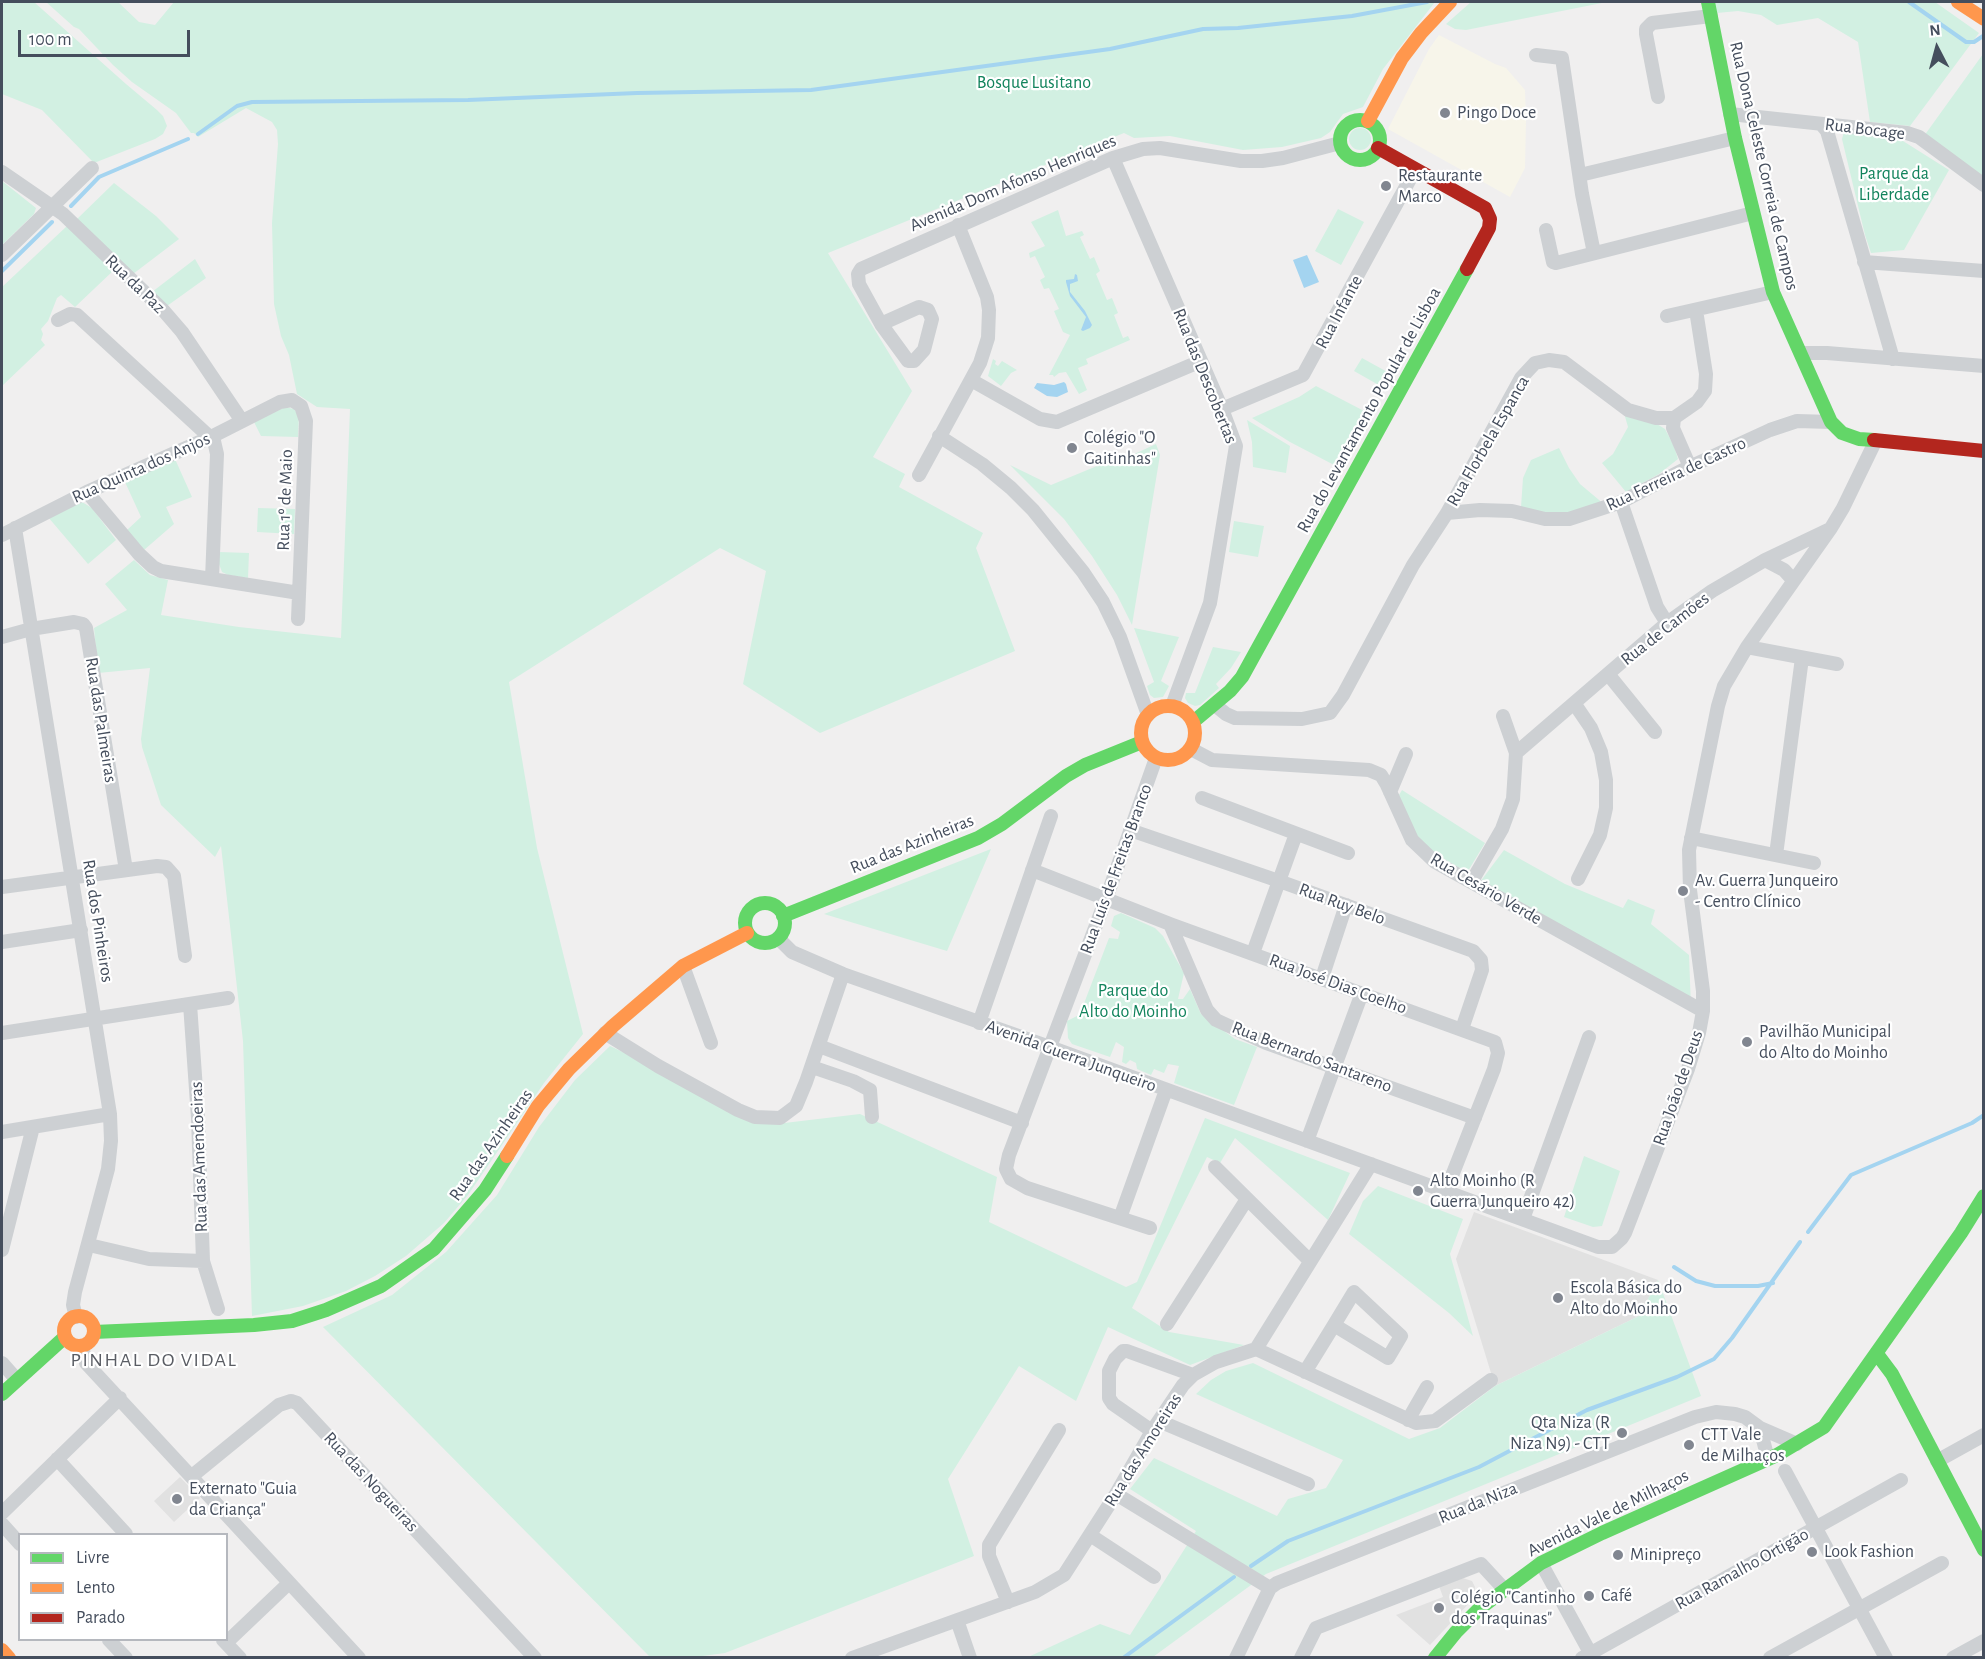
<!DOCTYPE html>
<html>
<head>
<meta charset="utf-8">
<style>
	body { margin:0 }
	#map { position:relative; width:1985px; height:1659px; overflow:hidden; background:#f0efef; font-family:"Alegreya Sans",sans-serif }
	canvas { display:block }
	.frame { position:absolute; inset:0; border:3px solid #454e5d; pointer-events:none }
	.legend { position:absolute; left:18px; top:1533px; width:210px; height:108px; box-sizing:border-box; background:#fff; border:2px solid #b5b8be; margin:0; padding:8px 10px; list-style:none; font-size:18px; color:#454e5d }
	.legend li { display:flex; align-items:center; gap:12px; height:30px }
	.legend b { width:30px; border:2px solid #b5b8be }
	.north { position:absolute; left:1907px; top:18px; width:60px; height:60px; -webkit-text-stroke:4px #fff; paint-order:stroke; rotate:354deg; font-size:16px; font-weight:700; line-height:24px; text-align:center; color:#454e5d }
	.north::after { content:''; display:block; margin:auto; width:21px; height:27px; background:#454e5d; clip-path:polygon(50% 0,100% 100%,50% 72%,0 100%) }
	.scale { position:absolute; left:18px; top:30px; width:172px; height:27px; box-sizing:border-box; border:3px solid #454e5d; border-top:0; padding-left:8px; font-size:18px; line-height:21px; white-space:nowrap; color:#454e5d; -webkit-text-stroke:4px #fff; paint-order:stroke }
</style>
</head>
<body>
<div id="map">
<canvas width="1985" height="1659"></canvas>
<div class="frame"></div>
<ul class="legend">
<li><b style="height:8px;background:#63d668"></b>Livre</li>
<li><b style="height:8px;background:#ff974d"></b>Lento</li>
<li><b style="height:8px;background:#b3261e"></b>Parado</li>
</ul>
<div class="north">N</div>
<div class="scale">100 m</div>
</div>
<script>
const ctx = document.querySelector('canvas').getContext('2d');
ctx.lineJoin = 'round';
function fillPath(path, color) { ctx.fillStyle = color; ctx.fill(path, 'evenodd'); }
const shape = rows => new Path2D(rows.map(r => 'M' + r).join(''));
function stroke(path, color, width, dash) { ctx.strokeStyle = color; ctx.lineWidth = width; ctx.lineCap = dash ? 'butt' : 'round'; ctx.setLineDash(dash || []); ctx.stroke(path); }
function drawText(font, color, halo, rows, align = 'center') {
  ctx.font = font + ' "Alegreya Sans",sans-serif'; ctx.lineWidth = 4.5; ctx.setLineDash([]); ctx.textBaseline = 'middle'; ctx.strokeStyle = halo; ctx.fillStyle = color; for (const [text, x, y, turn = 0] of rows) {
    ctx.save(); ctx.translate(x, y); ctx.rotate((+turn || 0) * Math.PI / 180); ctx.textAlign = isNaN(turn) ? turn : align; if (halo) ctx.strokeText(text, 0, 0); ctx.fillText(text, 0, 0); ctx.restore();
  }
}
fillPath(shape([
	[1439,35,1495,64,1506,68,1525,90,1526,120,1525,168,1510,197,1388,129,1429,49]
]), '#f7f5ea');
fillPath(shape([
	[1474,1212,1658,1280,1639,1316,1495,1386,1456,1259],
	[180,1477,200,1498,174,1522,154,1501],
	[1463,1578,1472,1581,1475,1587,1474,1598,1430,1645,1396,1615,1443,1597,1439,1586]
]), '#e1e1e1');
fillPath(shape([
	[5,2,34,2,126,84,157,110,163,116,167,126,163,134,155,139,94,163,42,110,2,94,2,6],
	[46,2,118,2,139,22,155,25,174,2,1435,2,1383,69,1363,107,1343,114,1330,132,1321,138,1282,147,1243,150,1170,136,1134,138,1124,133,828,253,912,391,873,457,905,474,899,487,983,533,976,548,1015,651,820,733,743,684,766,571,720,548,509,682,537,848,583,1034,544,1083,468,1195,444,1223,406,1256,375,1276,346,1291,303,1306,252,1316,243,1041,221,846,215,857,161,805,142,747,141,739,150,668,98,673,94,628,127,610,105,584,134,560,150,575,168,580,161,615,239,627,341,638,350,409,317,407,297,394,289,355,281,336,274,304,272,223,278,144,277,130,272,122,246,108,198,137,194,133,191,133,176,113,132,82,113,65,79,29,74,27],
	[1471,2,1607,2,1466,30,1455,29,1446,24],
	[1714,2,1935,2,1979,33,1910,126,1870,122,1858,42,1818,18,1777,25,1761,15,1738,11,1717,13],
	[1983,54,1983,181,1924,136],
	'1349 139a11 11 0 1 1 22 0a11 11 0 1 1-22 0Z',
	[1844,132,1903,141,1949,170,1904,250,1871,253,1865,235,1842,139],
	[2,181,36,208,34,214,2,245],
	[114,183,156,216,179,239,133,274,76,220],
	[1338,209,1364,222,1341,265,1315,251],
	[1058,210,1066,236,1082,231,1084,235,1080,237,1090,259,1094,257,1100,271,1096,274,1107,300,1112,298,1118,313,1114,315,1123,338,1128,336,1130,340,1086,359,1088,364,1078,368,1087,390,1079,394,1066,372,1059,373,1054,377,1053,375,1049,375,1070,335,1063,332,1054,311,1059,309,1049,288,1044,289,1040,280,1045,277,1035,256,1030,258,1029,253,1045,246,1031,222],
	[67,226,114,270,75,307,61,295,57,298,48,321,41,329,43,334,41,340,45,345,2,386,2,287],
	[195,259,206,278,167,306,152,292],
	[1362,358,1391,374,1384,388,1354,371],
	[993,359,996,361,995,364,998,366,1002,361,1017,370,1011,373,1001,386,988,376],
	[1316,386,1366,412,1336,466,1290,442,1252,418,1299,397],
	[285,407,294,409,299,416,298,437,261,436,254,422],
	[1624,413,1652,421,1665,429,1674,446,1678,459,1659,474,1626,492,1602,463,1613,454,1628,427],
	[1247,420,1290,446,1286,473,1253,467,1252,442],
	[1156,444,1160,455,1132,625,1117,595,1092,556,1064,519,1010,465,1051,485,1126,454,1128,457],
	[1559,448,1569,468,1580,484,1605,505,1552,516,1521,507,1523,478,1531,460],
	[175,459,192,497,166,507,174,524,144,550,127,530,141,517,125,482],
	[82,502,92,508,116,540,88,564,48,517],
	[258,508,295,509,294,534,257,532],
	[1234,521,1264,526,1258,557,1229,552],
	[219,552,249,553,248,578,228,575,222,572,219,564],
	[1134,628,1179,637,1161,681,1169,686,1163,697,1154,698,1150,695,1147,686,1154,682],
	[1213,647,1241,652,1231,668,1216,684,1219,688,1200,705,1195,706,1188,703,1185,698,1186,693,1195,693],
	[1402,790,1485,843,1468,871,1458,867,1422,846,1412,833,1399,795],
	[991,849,947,951,824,914],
	[1504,850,1565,884,1623,908,1628,899,1655,910,1651,924,1689,955,1691,1007,1480,882],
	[1121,913,1155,928,1163,936,1184,973,1178,999,1183,999,1190,989,1201,1014,1235,1039,1257,1047,1234,1105,1174,1083,1179,1066,1168,1064,1164,1073,1154,1069,1151,1075,1137,1069,1136,1063,1130,1060,1126,1064,1122,1062,1124,1047,1116,1042,1110,1057,1072,1044,1068,1038,1067,1021,1077,1016,1083,1006,1109,938,1118,939,1120,932,1111,926,1114,916],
	[610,1046,776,1124,860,1114,997,1177,989,1222,1126,1287,1137,1282,1205,1118,1350,1173,1328,1220,1235,1138,1220,1163,1207,1157,1132,1308,1169,1332,1244,1345,1190,1365,1108,1327,1076,1401,1019,1366,948,1479,974,1556,725,1653,688,1658,650,1657,323,1327,392,1295,446,1252,497,1195,539,1127,575,1080],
	[1584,1156,1620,1171,1602,1226,1593,1227,1564,1217],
	[1378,1186,1463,1219,1450,1254,1473,1336,1449,1313,1349,1234,1363,1201],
	[1658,1280,1701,1396,1266,1574,1153,1657,1026,1658,1100,1624,1130,1635,1196,1531,1130,1489,1154,1458,1277,1516,1288,1499,1326,1488,1343,1460,1196,1394,1211,1380,1226,1371,1253,1363,1409,1439,1440,1428,1495,1386,1639,1316]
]), '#d2f0e2');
fillPath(shape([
	[1307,255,1319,282,1304,288,1293,260],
	[1075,274,1077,275,1078,281,1070,284,1070,292,1085,311,1092,325,1090,328,1083,331,1081,330,1086,317,1070,296,1066,282,1066,280,1074,279],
	[1064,382,1066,384,1068,392,1057,397,1047,396,1034,388,1037,383,1054,385]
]), '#a4d4f0');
stroke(shape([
	[1909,2,1966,42,1974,42,1983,36],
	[198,134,237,106,252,102,468,100,637,93,811,90,1110,49,1203,29,1238,28,1352,16,1427,2],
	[71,206,99,177,188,139],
	[2,271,52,222],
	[1808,1232,1851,1175,1972,1123,1984,1115],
	[1674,1267,1696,1281,1715,1286,1758,1286,1773,1283],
	[1566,1421,1587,1410,1677,1377,1714,1359,1732,1338,1800,1242],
	[1251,1566,1288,1541,1479,1467,1555,1427],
	[1123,1658,1234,1577]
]), '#a4d4f0', 4);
stroke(shape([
	[1536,55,1562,58,1582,194,1594,253],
	[1658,97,1646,34,1646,29,1652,23,1711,16],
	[1730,114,1907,133,1919,137,1984,185],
	[1821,124,1827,131,1893,359],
	[1113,158,1222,409,1236,446,1210,603,1172,706],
	[2,172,63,214,163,310,182,332,242,421],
	[1580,175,1735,138],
	[1546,230,1553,262,1556,263,1753,213],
	[2,255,92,168],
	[1864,262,1984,271],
	[1667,316,1773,292],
	[58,320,70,314,77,315,214,441,217,454,212,579],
	[881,324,919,307,928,310,932,319,924,350,914,361,908,361,881,324,859,284,858,274,861,269,1113,158,1143,149,1160,148,1241,161,1262,161,1283,158,1340,143],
	[1801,353,1827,353,1984,366],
	[971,380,1040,419,1057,422,1201,361],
	[1222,409,1303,375,1415,170],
	[1674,418,1673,428,1690,467],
	[939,436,982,464,1011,488,1033,510,1083,572,1103,602,1120,637,1148,715],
	[919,475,980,363,988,338,989,310,987,297,958,225],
	[87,492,139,554,153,567,161,571,299,593],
	[1621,502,1657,607,1667,623],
	[1447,513,1480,510,1512,511,1545,519,1569,519,1621,502,1685,469,1770,430,1797,421,1831,422],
	[15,528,110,1114,111,1141,108,1169,75,1292,73,1305,76,1317],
	[2,535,87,492,211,437,280,402,292,400,301,406,306,421,298,619],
	[1765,560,1784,570,1793,580],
	[2,637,31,629,74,622,83,624,86,628,126,870],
	[1747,647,1837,664],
	[1608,674,1655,732],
	[1574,703,1591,728,1601,752,1606,780,1606,808,1600,835,1578,879],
	[1215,705,1226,714,1235,718,1302,719,1330,713,1343,695,1413,565,1447,513,1521,378,1535,363,1549,360,1564,362,1628,410,1656,418,1674,418,1697,402,1705,391,1706,374,1696,310],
	[1191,749,1212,760,1369,770,1381,775,1387,785,1412,840,1435,862,1703,1011],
	[1516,753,1667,623,1712,591,1765,560,1830,529],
	[1390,792,1406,754],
	[1202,798,1348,853],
	[1130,830,1279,881,1473,951,1481,960,1482,970,1462,1029],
	[1691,838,1814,863],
	[1776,855,1802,658],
	[1032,870,1170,924,1495,1042,1498,1053,1494,1069,1446,1191],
	[1472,881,1502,829,1513,799,1516,753,1503,716],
	[2,887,157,866,166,867,174,876,185,956],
	[1170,924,1207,1010,1216,1020,1266,1043,1475,1118],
	[778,938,792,952,843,974,1050,1047,1598,1247,1612,1247,1622,1238,1625,1233,1688,1069,1699,1033,1703,1011,1703,991,1690,890,1689,850,1718,706,1724,686,1747,647,1831,528,1843,508,1875,442],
	[2,942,81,930],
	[1253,953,1296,834],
	[683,966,711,1043],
	[1322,978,1346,905],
	[190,1004,198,1118,203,1261,218,1309],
	[979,1023,1051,816],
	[2,1033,228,998],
	[605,1033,658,1066,738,1110,755,1117,780,1118,796,1106,806,1082,843,974],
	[819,1046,1022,1123],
	[812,1067,853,1081,870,1090,872,1117],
	[2,1132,110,1114],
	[1307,1141,1362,993],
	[1215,1167,1310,1261],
	[1120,1218,1166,1090],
	[1523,1219,1589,1037],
	[1150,1228,1027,1188,1011,1179,1006,1169,1009,1155,1106,899,1156,758],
	[89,1245,149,1259,203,1261],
	[2,1250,33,1127],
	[1167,1324,1247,1199],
	[82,1346,86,1363,359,1658],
	[1256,1349,1416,1423,1435,1421,1491,1380],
	[2,1363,17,1380],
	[1305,1372,1334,1325,1354,1292,1401,1336,1388,1358,1334,1325],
	[1408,1420,1427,1387],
	[1159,1421,1308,1484],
	[1760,1428,1768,1459],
	[1152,1431,1113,1404,1109,1398,1109,1371,1115,1359,1123,1351,1127,1351,1193,1375],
	[57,1459,126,1534],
	[1937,1461,1984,1435],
	[1785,1471,1886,1658],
	[192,1476,279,1405,291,1401,297,1403,535,1658],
	[1116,1494,1270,1588],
	[2,1513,120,1398],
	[2,1524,20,1544],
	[1090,1535,1154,1577],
	[1541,1563,1593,1658],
	[1008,1602,989,1556,989,1545,1059,1430],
	[957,1620,970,1658],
	[109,1640,126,1658],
	[223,1640,240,1658],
	[226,1643,289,1583],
	[852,1658,1035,1592,1064,1575,1116,1494,1152,1431,1183,1385,1193,1375,1216,1362,1256,1349,1371,1164],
	[1236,1658,1270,1588,1277,1583,1695,1417,1716,1412,1735,1414,1745,1417,1760,1428,1797,1444],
	[1301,1658,1316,1628,1481,1564,1504,1589],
	[1582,1658,1901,1480],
	[1770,1658,1942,1563],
	[1953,1658,1984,1641]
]), '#cdd0d3', 14);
stroke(shape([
	[1708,2,1735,138,1773,292,1831,422,1842,433,1859,439,1874,440],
	'1340 140a20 20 0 1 1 40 0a20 20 0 1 1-40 0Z',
	[1193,722,1230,691,1242,677,1467,269],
	'745 923a20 20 0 1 1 40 0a20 20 0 1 1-40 0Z',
	[783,916,978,838,1002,824,1066,776,1085,765,1142,742],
	[94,1332,254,1325,292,1321,326,1310,381,1286,434,1249,485,1190,507,1156],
	[1877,1354,1892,1374,1984,1550],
	[2,1394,65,1337],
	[1435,1658,1456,1632,1479,1609,1541,1563,1602,1533,1777,1455,1824,1427,1961,1233,1984,1196]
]), '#63d668', 14);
stroke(shape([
	[1958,2,1984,19],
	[1368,121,1402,58,1421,33,1450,2],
	'1141 733a27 27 0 1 1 54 0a27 27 0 1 1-54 0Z',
	[507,1156,538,1106,569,1069,613,1026,683,966,747,933],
	'64 1331a15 15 0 1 1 30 0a15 15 0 1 1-30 0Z',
	[2,1650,9,1658]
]), '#ff974d', 14);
stroke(shape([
	[1378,148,1485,208,1490,219,1489,228,1467,269],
	[1874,440,1984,451]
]), '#b3261e', 14);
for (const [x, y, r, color] of [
	[1445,113,6,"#818690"],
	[1386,186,6,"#818690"],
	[1072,448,6,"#818690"],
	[1683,891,6,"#818690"],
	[1747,1042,6,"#818690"],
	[1418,1191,6,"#818690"],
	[1558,1298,6,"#818690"],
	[1622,1433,6,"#818690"],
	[1689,1445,6,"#818690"],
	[177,1499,6,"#818690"],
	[1812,1552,6,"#818690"],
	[1618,1555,6,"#818690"],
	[1589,1596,6,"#818690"],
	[1439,1608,6,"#818690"]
]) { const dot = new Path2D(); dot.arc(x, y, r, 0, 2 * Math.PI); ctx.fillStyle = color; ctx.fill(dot); stroke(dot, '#fff', 2); }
drawText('18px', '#11835c', '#fff', [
	["Bosque Lusitano",1034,83],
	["Parque da",1894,174],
	["Liberdade",1894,195],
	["Parque do",1133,991],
	["Alto do Moinho",1133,1012]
]);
drawText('18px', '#454e5d', '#fff', [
	["Pingo Doce",1457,113],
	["Restaurante",1398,176],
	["Marco",1398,197],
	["Colégio \"O",1084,438],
	["Gaitinhas\"",1084,459],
	["Av. Guerra Junqueiro",1695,881],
	["- Centro Clínico",1695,902],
	["Pavilhão Municipal",1759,1032],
	["do Alto do Moinho",1759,1053],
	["Alto Moinho (R",1430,1181],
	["Guerra Junqueiro 42)",1430,1202],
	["Escola Básica do",1570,1288],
	["Alto do Moinho",1570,1309],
	["Qta Niza (R",1610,1423,"right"],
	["Niza N9) - CTT",1610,1444,"right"],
	["CTT Vale",1701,1435],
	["de Milhaços",1701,1456],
	["Externato \"Guia",189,1489],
	["da Criança\"",189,1510],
	["Look Fashion",1824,1552],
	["Minipreço",1630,1555],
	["Café",1601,1596],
	["Colégio \"Cantinho",1451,1598],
	["dos Traquinas\"",1451,1619]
], 'left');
drawText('18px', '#454e5d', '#fff', [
	["Rua Bocage",1865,129,7],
	["Rua Dona Celeste Correia de Campos",1764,166,77],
	["Avenida Dom Afonso Henriques",1013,183,-23],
	["Rua da Paz",135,284,44],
	["Rua Infante",1339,312,-62],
	["Rua das Descobertas",1205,376,68],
	["Rua do Levantamento Popular de Lisboa",1369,410,-61],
	["Rua Florbela Espanca",1488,441,-60],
	["Rua Quinta dos Anjos",141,468,-24],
	["Rua Ferreira de Castro",1676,474,-25],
	["Rua 1º de Maio",285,500,-88],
	["Rua de Camões",1665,629,-38],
	["Rua das Palmeiras",101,720,81],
	["Rua das Azinheiras",912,844,-22],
	["Rua Luís de Freitas Branco",1116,869,-70],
	["Rua Cesário Verde",1486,889,30],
	["Rua Ruy Belo",1342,904,20],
	["Rua dos Pinheiros",98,921,81],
	["Rua José Dias Coelho",1338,984,20],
	["Avenida Guerra Junqueiro",1071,1056,20],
	["Rua Bernardo Santareno",1312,1057,21],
	["Rua João de Deus",1678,1088,-71],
	["Rua das Azinheiras",491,1145,-55],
	["Rua das Amendoeiras",199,1157,-92],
	["Rua das Amoreiras",1143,1450,-58],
	["Rua das Nogueiras",371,1482,47],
	["Rua da Niza",1478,1503,-22],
	["Avenida Vale de Milhaços",1608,1513,-26],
	["Rua Ramalho Ortigão",1742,1569,-29]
]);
ctx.letterSpacing = '1.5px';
drawText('20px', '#5a5d64', '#fff', [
	["PINHAL DO VIDAL",154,1360]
]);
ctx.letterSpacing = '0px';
</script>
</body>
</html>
